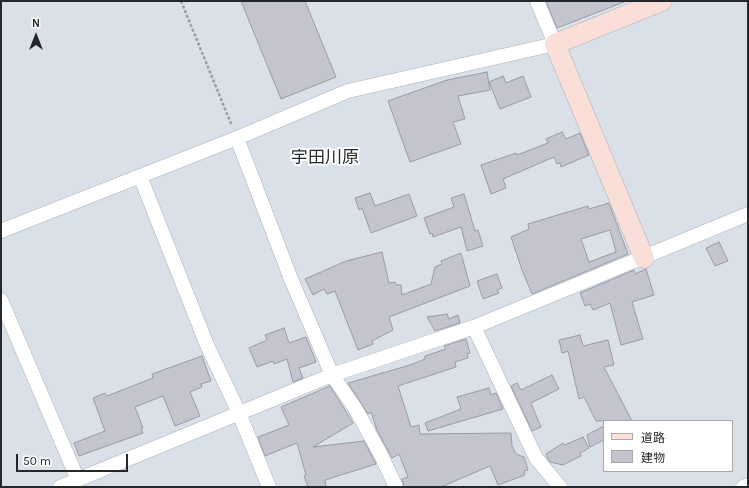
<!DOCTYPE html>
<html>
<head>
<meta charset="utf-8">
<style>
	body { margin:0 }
	#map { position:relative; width:749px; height:488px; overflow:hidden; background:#d9e0e8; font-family:Karla,"Noto Sans JP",sans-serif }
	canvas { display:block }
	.frame { position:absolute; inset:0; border:2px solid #25282b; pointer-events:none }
	.legend { position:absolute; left:603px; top:420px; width:130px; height:52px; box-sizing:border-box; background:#fff; border:1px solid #a8a9aa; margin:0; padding:5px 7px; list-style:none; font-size:12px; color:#25282b }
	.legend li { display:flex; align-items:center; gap:8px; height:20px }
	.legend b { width:20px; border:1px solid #a8a9aa }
	.north { position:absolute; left:16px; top:16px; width:40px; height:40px; -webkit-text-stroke:3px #fff; paint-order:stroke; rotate:0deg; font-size:11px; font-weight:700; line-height:16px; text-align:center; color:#25282b }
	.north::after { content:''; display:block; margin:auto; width:14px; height:18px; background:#25282b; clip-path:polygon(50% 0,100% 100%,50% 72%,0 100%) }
	.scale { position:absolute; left:16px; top:454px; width:112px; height:18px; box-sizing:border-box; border:2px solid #25282b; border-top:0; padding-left:5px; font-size:12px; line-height:14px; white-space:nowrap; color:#25282b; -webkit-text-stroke:3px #fff; paint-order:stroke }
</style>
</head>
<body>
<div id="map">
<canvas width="749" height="488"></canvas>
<div class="frame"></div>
<ul class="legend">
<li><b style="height:5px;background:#faded8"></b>道路</li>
<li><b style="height:11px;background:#c4c4ce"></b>建物</li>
</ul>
<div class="north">N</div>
<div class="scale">50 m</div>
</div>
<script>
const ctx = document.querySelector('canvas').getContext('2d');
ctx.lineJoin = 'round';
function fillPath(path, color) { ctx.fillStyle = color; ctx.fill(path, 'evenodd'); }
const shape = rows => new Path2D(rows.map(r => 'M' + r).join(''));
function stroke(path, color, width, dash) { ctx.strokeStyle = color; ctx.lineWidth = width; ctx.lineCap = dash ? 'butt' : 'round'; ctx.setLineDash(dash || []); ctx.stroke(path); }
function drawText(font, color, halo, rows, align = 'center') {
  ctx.font = font + ' Karla,"Noto Sans JP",sans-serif'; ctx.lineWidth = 4; ctx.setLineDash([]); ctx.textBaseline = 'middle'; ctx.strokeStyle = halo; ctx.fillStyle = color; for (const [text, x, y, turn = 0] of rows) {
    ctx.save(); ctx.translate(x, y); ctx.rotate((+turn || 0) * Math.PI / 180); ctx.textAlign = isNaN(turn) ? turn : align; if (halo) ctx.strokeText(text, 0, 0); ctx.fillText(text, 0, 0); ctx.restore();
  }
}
const building = shape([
	[241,1,305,1,336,77,281,99,241,1],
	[546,1,624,1,624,2,557,28,546,1],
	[487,72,490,90,458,96,465,119,453,122,461,144,410,162,388,101,447,80,487,72],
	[503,76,506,83,523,76,531,97,500,109,489,82,503,76],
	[562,132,566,139,580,133,589,155,561,167,560,163,557,164,554,157,503,179,506,188,491,194,481,165,516,153,517,155,548,143,546,139,562,132],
	[370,193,375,206,409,194,417,216,371,233,362,208,359,210,355,198,370,193],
	[464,194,475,231,478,230,483,246,467,251,461,227,433,237,432,233,430,234,424,218,454,207,451,198,464,194],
	[609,203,628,254,532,294,522,270,511,237,529,229,528,224,541,220,588,206,589,209,609,203],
	[610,230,616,252,589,262,581,239,610,230],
	[719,242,728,261,715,266,706,248,719,242],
	[382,252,389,283,395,282,396,285,401,285,402,295,431,284,435,267,442,264,441,261,461,253,470,286,389,317,393,330,372,341,373,344,358,350,335,291,327,294,324,289,313,295,305,279,346,261,382,252],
	[646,269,654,295,632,302,643,339,621,345,610,303,593,310,590,304,585,306,580,293,634,270,635,274,646,269],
	[497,274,502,288,497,290,499,293,483,299,477,281,497,274],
	[447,314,449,319,458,315,460,323,435,331,427,317,447,314],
	[284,328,289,343,306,337,316,362,299,368,303,378,293,382,287,359,274,364,273,361,257,367,249,348,267,340,265,335,284,328],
	[580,335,583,346,608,340,614,365,604,367,632,421,596,421,584,397,579,399,568,351,562,353,559,340,580,335],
	[466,339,470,353,467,354,468,358,455,362,456,367,398,386,411,427,419,425,420,434,511,433,512,446,516,454,524,457,528,470,524,471,525,475,498,485,490,466,441,487,404,487,402,479,408,477,399,454,392,458,377,430,371,412,368,414,348,383,410,365,425,359,425,356,446,349,444,346,466,339],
	[202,356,211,381,201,384,202,387,190,392,200,416,175,426,163,396,135,407,143,428,141,429,143,433,79,456,74,443,105,431,93,398,105,393,107,396,153,378,152,374,202,356],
	[552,375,559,389,531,403,541,427,532,431,511,386,517,383,521,390,552,375],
	[330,386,353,423,313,447,364,441,376,464,325,480,326,487,308,487,304,476,306,475,297,443,265,456,258,437,289,425,281,407,330,386],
	[489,388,491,395,496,393,503,409,428,431,425,423,461,409,457,397,489,388],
	[604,426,604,440,590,447,587,435,604,426],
	[583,437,589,448,580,453,581,456,563,465,550,462,548,459,546,454,563,443,565,445,583,437]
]);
fillPath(building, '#c4c4ce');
stroke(building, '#9b9aa4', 1);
const street = shape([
	[237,138,291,279,332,375,355,408,381,455,396,487],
	[140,176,207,345,239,413,269,487],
	[1,231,237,138,348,91,555,44,537,1],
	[1,300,78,480],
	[474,327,536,458,560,487],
	[60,487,332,375,474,327,748,214],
	[743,487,748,485]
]);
const secondary = shape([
	[644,258,555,44,662,1]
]);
stroke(street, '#aab1b9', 15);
stroke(secondary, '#aab1b9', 21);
stroke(shape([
	[181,1,232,126]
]), '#999fa5', 2.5, [3, 2]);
stroke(street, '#fff', 14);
stroke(secondary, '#faded8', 20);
drawText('17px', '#25282b', '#fff', [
	["宇田川原",325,158]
]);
</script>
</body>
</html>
